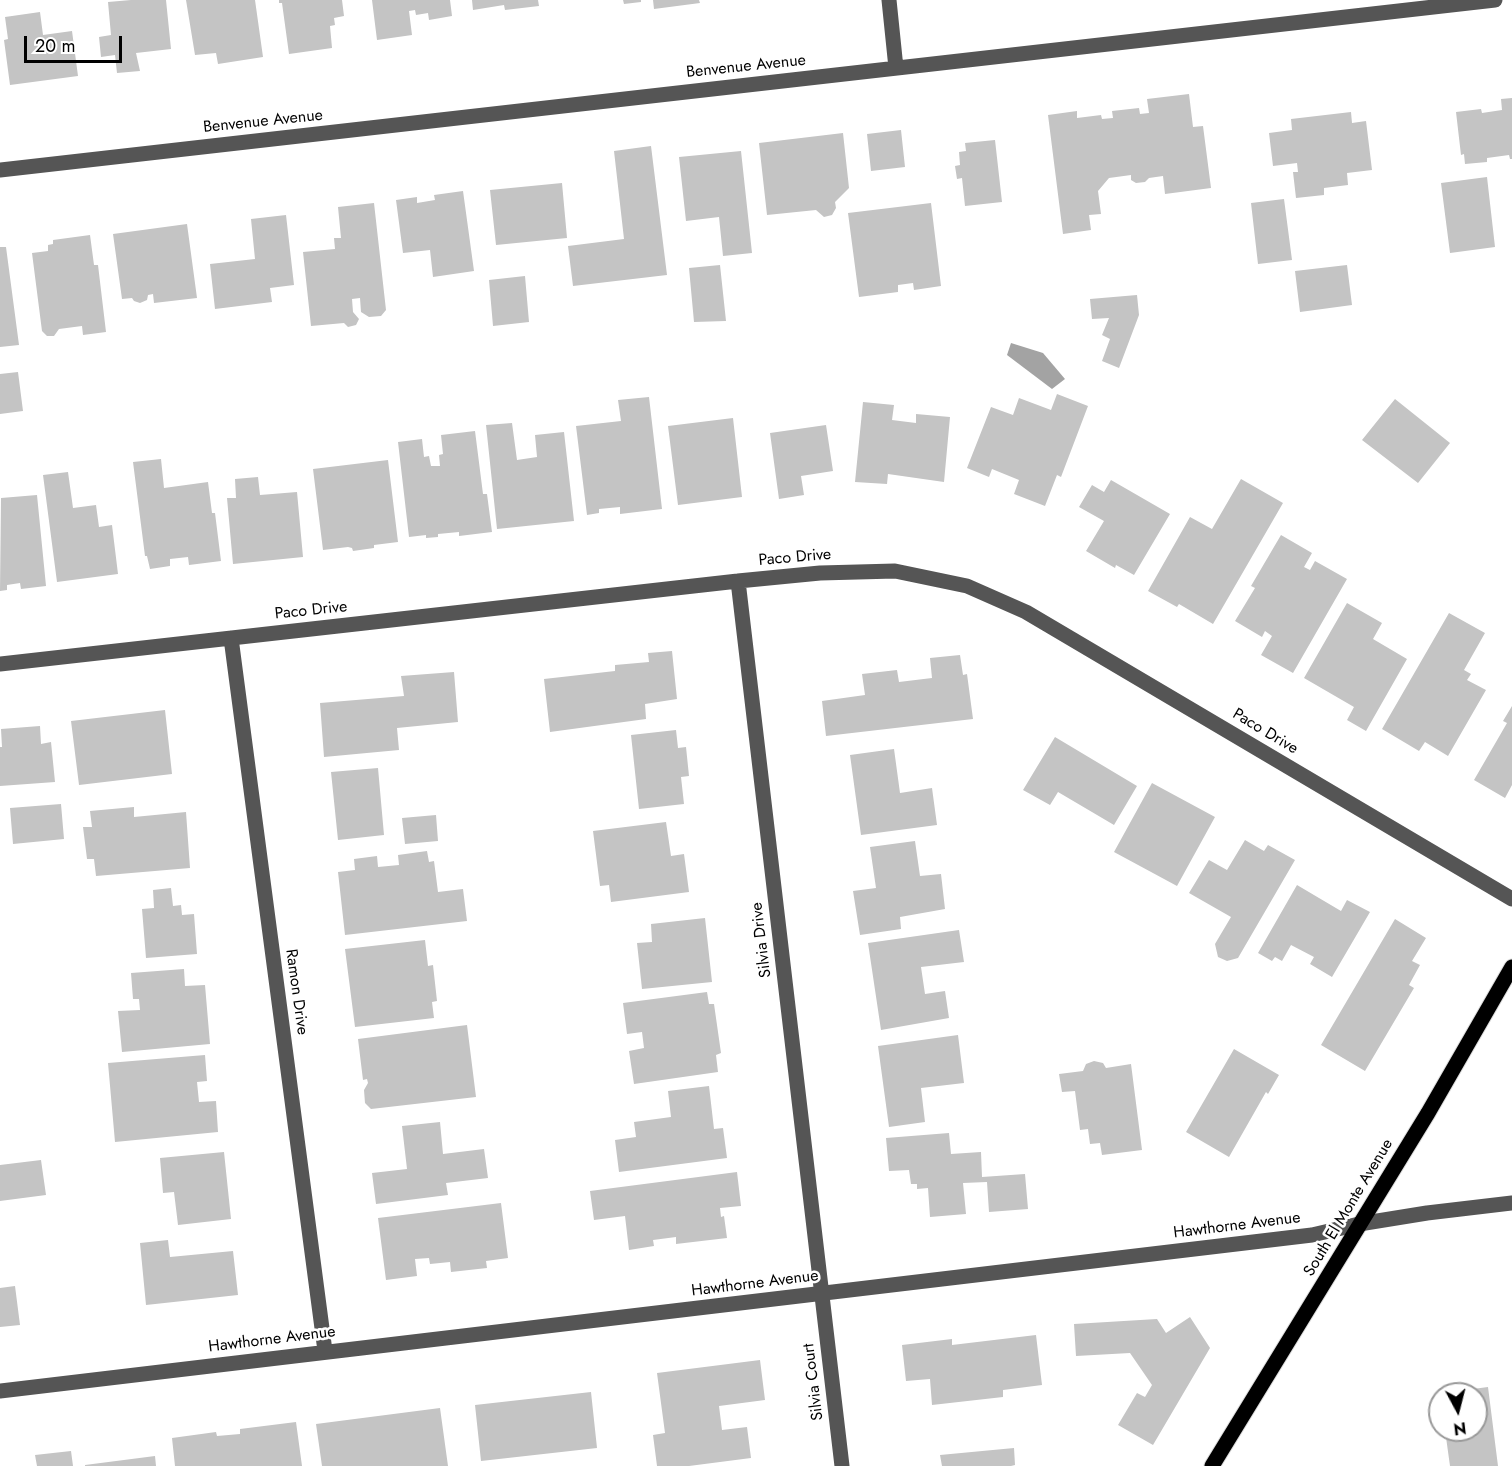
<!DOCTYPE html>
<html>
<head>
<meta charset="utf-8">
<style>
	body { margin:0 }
	#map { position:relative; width:1512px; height:1466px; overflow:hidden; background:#fff; font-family:Jost,sans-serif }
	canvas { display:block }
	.north { position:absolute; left:1428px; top:1382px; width:60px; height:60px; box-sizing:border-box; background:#fff; border:2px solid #999; border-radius:50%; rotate:173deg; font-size:16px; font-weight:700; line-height:24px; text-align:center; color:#000 }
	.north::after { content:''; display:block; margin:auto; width:21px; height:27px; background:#000; clip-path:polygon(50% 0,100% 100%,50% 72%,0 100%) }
	.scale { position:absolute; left:24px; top:36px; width:98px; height:27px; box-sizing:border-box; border:3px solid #000; border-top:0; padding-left:8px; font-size:18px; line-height:21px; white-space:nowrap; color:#000; -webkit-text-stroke:4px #fff; paint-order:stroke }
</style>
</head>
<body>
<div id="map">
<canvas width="1512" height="1466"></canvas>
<div class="north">N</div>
<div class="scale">20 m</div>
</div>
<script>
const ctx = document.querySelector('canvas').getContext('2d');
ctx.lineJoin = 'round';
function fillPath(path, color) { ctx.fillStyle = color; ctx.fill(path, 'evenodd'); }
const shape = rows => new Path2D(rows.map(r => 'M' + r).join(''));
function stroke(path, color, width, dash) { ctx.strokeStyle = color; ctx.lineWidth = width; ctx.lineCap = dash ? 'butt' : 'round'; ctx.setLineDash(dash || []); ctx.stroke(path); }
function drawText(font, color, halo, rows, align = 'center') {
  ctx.font = font + ' Jost,sans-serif'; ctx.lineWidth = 5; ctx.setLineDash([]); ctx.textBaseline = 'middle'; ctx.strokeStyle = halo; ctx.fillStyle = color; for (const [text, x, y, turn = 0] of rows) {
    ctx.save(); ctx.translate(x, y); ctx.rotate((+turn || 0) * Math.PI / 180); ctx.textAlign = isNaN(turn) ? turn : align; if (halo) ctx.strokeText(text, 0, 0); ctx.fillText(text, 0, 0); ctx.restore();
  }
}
fillPath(shape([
	[1011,343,1043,353,1065,379,1052,389,1007,355]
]), '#a3a3a3');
fillPath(shape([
	[131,0,166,0,171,49,136,53,140,71,117,73,115,55,101,57,99,37,111,35,108,2],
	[186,0,255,0,263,57,218,64,216,53,195,55],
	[279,0,342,0,344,16,334,18,335,25,330,26,332,48,289,54,282,3,279,3],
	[372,0,450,0,452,16,429,20,428,13,416,15,415,10,409,11,412,35,377,40],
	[472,0,538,0,539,6,505,10,504,5,473,10],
	[623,0,641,0,641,2,624,4],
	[653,0,699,0,700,3,654,9],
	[40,12,43,35,72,31,78,76,10,85,4,40,8,39,5,17],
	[1189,94,1193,127,1203,126,1211,188,1165,194,1163,176,1149,178,1145,182,1136,183,1131,180,1131,175,1109,178,1098,191,1101,214,1089,215,1091,230,1063,234,1048,115,1077,111,1077,118,1101,115,1102,119,1113,118,1112,111,1139,108,1140,114,1149,113,1147,99],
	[1512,98,1512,159,1510,159,1509,155,1487,158,1487,162,1465,164,1464,154,1461,155,1456,112,1481,109,1482,113,1502,110,1501,99],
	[1351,112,1352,123,1366,121,1372,170,1347,173,1348,185,1324,188,1324,195,1296,198,1293,172,1298,172,1297,163,1273,166,1269,133,1292,130,1291,119],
	[901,130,905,167,871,171,867,134],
	[843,133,849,188,835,202,836,208,832,215,824,217,816,210,767,215,759,143],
	[995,140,1002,202,965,206,962,178,957,179,955,166,960,165,959,152,966,151,965,143],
	[651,146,667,275,573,286,568,246,624,239,614,151],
	[741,151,752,253,723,256,719,217,686,221,679,157],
	[1487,177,1495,247,1450,253,1441,183],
	[562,183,567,238,496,245,490,190],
	[463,191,474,271,433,277,430,250,403,253,396,200,417,197,417,203,435,200,434,195],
	[1284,199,1292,260,1258,264,1251,203],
	[374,203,386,310,381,316,369,317,361,312,360,298,352,299,353,312,359,319,356,325,348,327,344,323,311,326,303,252,335,249,334,238,341,238,338,207],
	[931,203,941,286,914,290,913,283,898,285,898,292,859,297,848,213],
	[286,215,294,285,270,288,272,302,215,309,210,264,255,259,251,219],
	[187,224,197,298,154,303,153,294,148,295,147,300,140,303,134,301,132,298,122,299,113,234],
	[90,235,94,265,98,265,106,332,83,335,82,326,59,329,54,336,47,336,42,331,32,253,48,251,48,245,53,244,53,240],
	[0,247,6,247,19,345,0,347],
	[720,265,726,321,694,322,689,268],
	[1347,265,1352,305,1300,312,1295,271],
	[525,276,529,322,493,326,489,280],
	[1137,295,1139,315,1119,368,1102,361,1110,339,1102,335,1109,318,1092,319,1090,299],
	[18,372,23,411,0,414,0,374],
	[1057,394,1088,406,1061,477,1057,475,1045,506,1014,494,1019,480,992,469,989,477,967,468,991,407,1013,415,1019,398,1051,410],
	[649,397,662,509,620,514,620,507,599,509,599,513,587,515,576,426,621,421,618,400],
	[1395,399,1450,443,1418,483,1362,440],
	[863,402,894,405,892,420,916,423,916,414,950,417,944,482,888,474,887,484,855,482],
	[733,418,742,497,678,505,668,426],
	[512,423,517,460,537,457,535,435,564,432,574,521,497,529,486,425],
	[826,425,833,471,801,476,804,495,779,499,770,433],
	[475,431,483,494,487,494,492,532,459,536,459,532,438,534,438,537,426,538,426,535,409,537,398,442,422,439,424,457,429,456,431,466,440,466,439,455,443,454,441,435],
	[161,459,164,488,208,482,212,513,215,513,221,561,189,565,188,557,170,559,170,566,150,569,147,556,145,556,133,462],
	[388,460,398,542,374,545,374,548,353,551,352,548,348,547,323,550,313,469],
	[68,472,73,508,96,505,99,527,112,525,118,574,57,582,43,475],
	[258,477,260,495,297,492,303,557,233,564,227,498,236,498,235,479],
	[1241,479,1283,503,1213,624,1179,604,1177,607,1148,591,1190,517,1212,529],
	[1111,480,1170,514,1134,575,1116,565,1115,568,1086,551,1104,521,1079,507,1092,485,1104,492],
	[37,495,46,586,21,589,20,583,7,585,7,590,0,591,1,498],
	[1281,535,1312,553,1304,567,1310,570,1315,561,1347,579,1293,673,1261,655,1272,636,1265,631,1262,637,1235,621,1255,588,1251,586],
	[1347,603,1382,623,1373,639,1407,659,1366,731,1347,720,1354,707,1304,678],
	[1449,613,1485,633,1464,670,1471,674,1467,680,1486,690,1448,756,1425,742,1419,751,1382,729],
	[672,651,677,699,645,704,646,719,550,732,544,679,615,671,615,665,649,662,648,653],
	[960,655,963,675,967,674,973,719,826,736,822,701,865,695,862,674,897,670,899,682,932,678,930,658],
	[454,672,458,722,397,728,399,750,324,757,320,703,404,696,401,676],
	[1512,706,1512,785,1505,798,1474,780,1507,723,1503,721],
	[165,710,172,774,79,785,71,721],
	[40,726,41,744,51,742,55,782,0,786,0,747,2,747,1,729],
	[676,730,678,748,686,747,689,776,681,777,684,804,639,809,631,735],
	[1055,737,1137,786,1114,825,1058,792,1050,805,1023,790],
	[894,749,900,793,932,788,937,825,861,835,850,755],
	[378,768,384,835,338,840,331,772],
	[1152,783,1215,817,1177,886,1114,852],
	[61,804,64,839,13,844,10,808],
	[134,807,134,817,186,812,190,868,96,876,94,859,87,859,83,827,92,827,90,811],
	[436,815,438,841,405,844,402,818],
	[666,822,671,856,684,854,689,892,611,902,609,885,600,886,593,831],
	[1245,840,1264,851,1268,845,1295,860,1238,958,1227,961,1218,957,1215,944,1231,917,1189,893,1209,860,1227,870],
	[915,841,920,876,941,874,945,909,900,917,901,929,860,935,853,891,876,888,870,847],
	[427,851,429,862,434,861,438,892,463,889,467,921,345,935,338,872,355,870,354,859,377,856,378,867,399,865,398,855],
	[1297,885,1341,911,1347,900,1370,912,1332,977,1310,964,1314,957,1291,945,1282,961,1275,957,1272,961,1258,953],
	[171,888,173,906,181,905,182,915,194,914,197,954,146,958,142,909,154,908,153,890],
	[705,918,712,982,642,989,637,943,652,942,651,924],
	[1395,919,1426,938,1412,961,1420,965,1409,985,1414,988,1365,1071,1321,1045],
	[959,930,964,962,921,967,925,994,945,991,949,1018,881,1030,868,943],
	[425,940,428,966,433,965,437,1001,432,1002,434,1018,355,1027,345,949],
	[184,969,185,986,205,985,210,1044,122,1052,118,1011,140,1010,139,999,133,999,131,973],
	[707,992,709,1004,714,1004,721,1053,716,1055,718,1072,634,1084,629,1051,644,1048,642,1032,627,1034,623,1003],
	[467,1025,476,1097,371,1109,365,1103,364,1090,368,1083,367,1079,363,1080,358,1039],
	[958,1035,964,1083,921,1088,925,1122,889,1127,878,1046],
	[1234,1049,1279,1075,1268,1094,1266,1092,1229,1157,1186,1132],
	[205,1055,207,1081,197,1082,199,1102,216,1101,218,1132,115,1142,108,1063],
	[1094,1061,1103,1063,1106,1068,1131,1064,1142,1150,1102,1155,1100,1143,1090,1144,1088,1129,1080,1130,1075,1091,1062,1092,1059,1074,1083,1071,1086,1064],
	[709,1086,714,1129,723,1128,727,1158,619,1172,615,1140,636,1137,634,1122,671,1117,668,1091],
	[440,1122,443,1154,484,1149,488,1178,446,1183,448,1195,376,1204,372,1173,407,1169,402,1126],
	[949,1133,951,1154,981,1152,982,1177,1025,1174,1028,1209,989,1212,987,1182,963,1183,966,1214,930,1217,928,1188,917,1189,917,1184,911,1184,909,1170,889,1171,886,1138],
	[224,1152,231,1219,178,1225,174,1192,163,1193,160,1158],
	[41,1160,46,1195,0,1201,0,1165],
	[737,1172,741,1206,720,1208,721,1217,724,1216,727,1238,676,1244,676,1237,653,1240,654,1246,629,1250,625,1216,594,1220,590,1191],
	[501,1203,508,1258,486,1261,487,1268,451,1272,450,1262,430,1264,429,1258,415,1259,417,1276,386,1280,378,1218],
	[168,1240,170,1257,233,1251,238,1295,146,1305,140,1243],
	[15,1286,20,1325,0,1327,0,1288],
	[1190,1317,1210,1348,1153,1445,1118,1425,1137,1393,1145,1397,1152,1385,1130,1353,1076,1356,1074,1324,1157,1319,1166,1333],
	[1036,1335,1042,1385,1003,1390,1003,1397,932,1405,930,1379,906,1381,902,1345,952,1339,952,1345],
	[760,1360,765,1400,719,1406,722,1430,747,1427,751,1458,689,1466,657,1466,653,1435,665,1433,657,1373],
	[1488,1387,1498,1466,1450,1466,1445,1430,1476,1430,1476,1394,1443,1393],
	[591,1392,597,1448,481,1461,475,1405],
	[440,1408,448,1466,322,1466,316,1424],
	[296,1422,302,1466,175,1466,172,1438,216,1432,217,1436,240,1434,240,1429],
	[1014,1448,1015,1465,1011,1466,942,1466,940,1455],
	[71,1451,73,1466,37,1466,35,1455],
	[155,1456,156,1466,85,1466,85,1465]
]), '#c4c4c4');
const major = shape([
	[1212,1466,1428,1113,1512,967]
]);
stroke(major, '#dbdbdb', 17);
stroke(shape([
	[889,0,896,68],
	[0,170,1495,0],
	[738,581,842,1466],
	[231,638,325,1351],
	[0,664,738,581,820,573,895,571,967,586,1026,612,1512,899],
	[0,1391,1312,1235,1359,1224,1427,1213,1512,1203]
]), '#555', 15);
stroke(major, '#000', 15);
drawText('16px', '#000', '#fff', [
	["Benvenue Avenue",746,67,-6],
	["Benvenue Avenue",263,122,-6],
	["Paco Drive",795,558,-5],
	["Paco Drive",311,611,-6],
	["Paco Drive",1265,732,31],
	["Silvia Drive",762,940,-97],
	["Ramon Drive",296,992,82],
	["South El Monte Avenue",1349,1208,-59],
	["Hawthorne Avenue",1237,1226,-7],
	["Hawthorne Avenue",755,1284,-7],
	["Hawthorne Avenue",272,1340,-7],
	["Silvia Court",814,1382,-97]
]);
</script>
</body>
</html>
